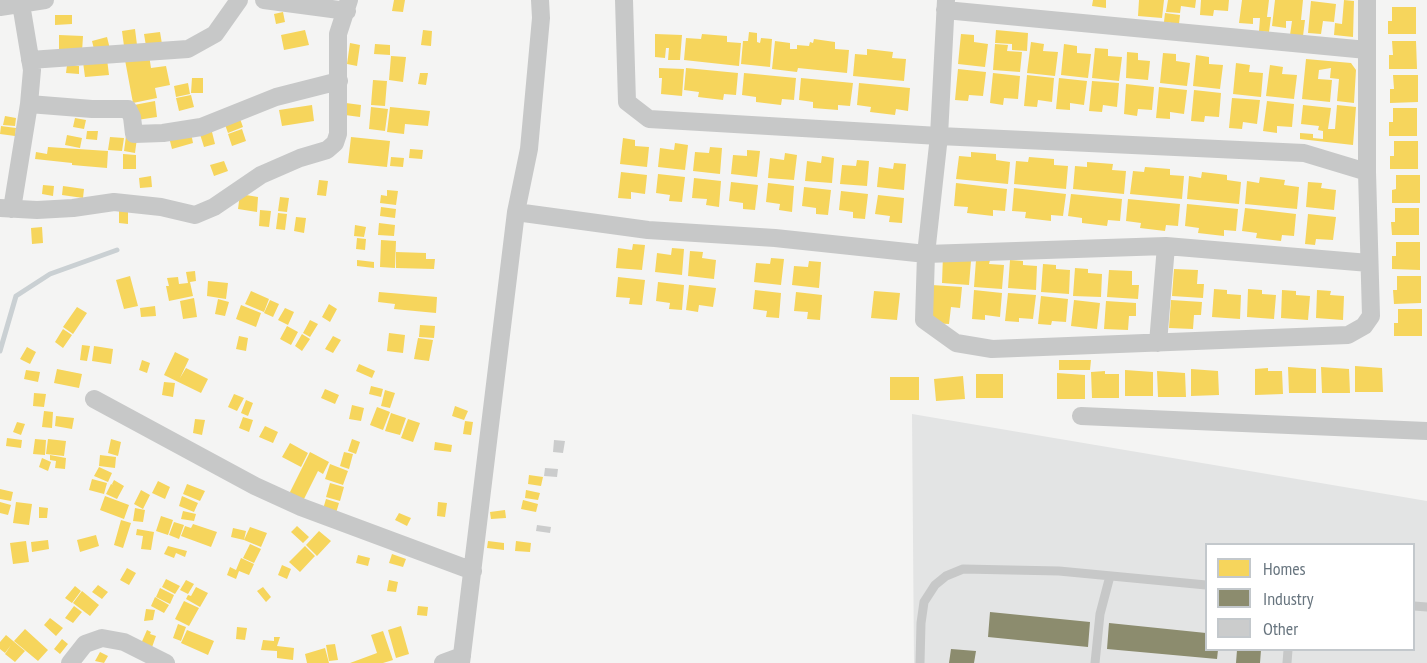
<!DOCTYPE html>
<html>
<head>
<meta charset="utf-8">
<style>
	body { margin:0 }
	#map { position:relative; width:1427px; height:663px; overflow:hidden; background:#f4f4f3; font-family:"PT Sans Narrow",sans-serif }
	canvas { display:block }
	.legend { position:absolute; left:1205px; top:543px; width:210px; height:108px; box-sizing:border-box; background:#fff; border:2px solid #c3c8cc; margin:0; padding:8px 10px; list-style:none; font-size:18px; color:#68757f }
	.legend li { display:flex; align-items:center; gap:12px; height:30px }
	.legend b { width:30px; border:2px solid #c3c8cc }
</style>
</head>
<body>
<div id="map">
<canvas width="1427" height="663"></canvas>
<ul class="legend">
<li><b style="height:16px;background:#f6d55c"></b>Homes</li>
<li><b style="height:16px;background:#8c8c6e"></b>Industry</li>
<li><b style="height:16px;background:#cbcccc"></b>Other</li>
</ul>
</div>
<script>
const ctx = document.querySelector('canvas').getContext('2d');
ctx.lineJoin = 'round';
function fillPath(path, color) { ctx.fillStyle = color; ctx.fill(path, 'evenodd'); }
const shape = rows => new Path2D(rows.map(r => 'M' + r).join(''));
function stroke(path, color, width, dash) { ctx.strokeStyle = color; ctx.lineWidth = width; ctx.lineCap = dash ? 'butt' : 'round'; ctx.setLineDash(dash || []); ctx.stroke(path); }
fillPath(shape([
	[912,414,1427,501,1427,663,914,663],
	[1206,544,1414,544,1414,650,1206,650]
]), '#e3e4e4');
fillPath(shape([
	[394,0,405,0,403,12,392,11],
	[1093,0,1106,0,1106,8,1092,6],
	[1139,0,1164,0,1162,18,1138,16],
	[1168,0,1196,0,1195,8,1181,6,1180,13,1166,12],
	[1201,0,1229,0,1228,11,1214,10,1213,16,1200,15],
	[1242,0,1269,0,1267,17,1271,17,1269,32,1259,31,1260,18,1253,18,1253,24,1239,23],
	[1275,0,1303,0,1301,20,1305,20,1303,36,1290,35,1292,21,1286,21,1286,28,1272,26],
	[1344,0,1354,1,1353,37,1334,35,1335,23,1342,24],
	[1311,1,1336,4,1334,22,1323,21,1321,34,1308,33],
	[1392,7,1416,7,1416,34,1388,34,1388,21,1392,21],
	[283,12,285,22,276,24,274,14],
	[1165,13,1180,15,1179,24,1164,22],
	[55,15,72,15,72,24,55,25],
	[135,29,137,45,124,46,122,31],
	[305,30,309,45,284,50,281,35],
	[423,30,432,31,431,46,421,45],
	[996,30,1028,33,1027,51,1012,50,1012,44,995,43],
	[160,32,162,44,146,46,144,34],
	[749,32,757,33,757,42,760,43,761,38,772,39,770,67,741,64,743,41,748,41],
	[655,34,682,35,680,60,668,60,669,48,666,48,665,58,655,57],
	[702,34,727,36,727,42,741,43,739,66,684,60,686,38,701,39],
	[961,34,974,35,974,42,988,44,985,67,958,64],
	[59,35,83,36,82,52,59,51],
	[107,37,110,49,95,53,92,41],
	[814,39,835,42,835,49,849,50,847,73,798,68,797,72,772,69,775,41,790,43,790,49,797,49,797,45,809,46,810,42,813,43],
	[1392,41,1416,41,1417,69,1389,69,1389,55,1393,55],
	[1031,42,1044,44,1043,51,1058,52,1055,76,1027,73],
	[350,43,360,45,357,66,347,64],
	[375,44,390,45,390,55,374,54],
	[995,44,1008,45,1007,51,1022,52,1020,72,993,70],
	[1064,44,1077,46,1077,53,1091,54,1088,78,1061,75],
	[1095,48,1108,49,1108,56,1122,57,1119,81,1092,78],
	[867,49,893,52,892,58,906,59,904,81,853,76,855,54,867,55],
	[1127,52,1138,53,1138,60,1150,61,1148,80,1126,78],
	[1163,53,1176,54,1176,61,1190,63,1187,86,1160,83],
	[149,55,151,68,166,66,170,85,155,88,157,98,133,103,125,60],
	[1196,55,1209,57,1209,64,1223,65,1220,89,1193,86],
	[391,56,406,57,403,82,389,80],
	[107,59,109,75,85,77,83,62],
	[1306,59,1351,63,1356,70,1354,103,1337,101,1339,79,1330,78,1331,68,1319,70,1318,79,1332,80,1330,102,1302,99],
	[1236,63,1250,65,1249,72,1263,73,1261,97,1233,94],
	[67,65,79,66,79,74,66,73],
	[1270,65,1283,67,1282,74,1297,75,1294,99,1266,96],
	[659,68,684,69,682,96,661,94,662,78,659,78],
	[686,68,738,73,736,95,724,94,723,100,698,97,699,92,684,90],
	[958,69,986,72,983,96,969,95,968,101,955,100],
	[420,73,428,73,426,85,418,84],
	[744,73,796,78,794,100,782,99,781,105,756,102,756,97,742,95],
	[993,73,1020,76,1018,99,1004,98,1003,105,990,103],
	[1027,75,1054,78,1052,102,1038,100,1037,107,1024,106],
	[1393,75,1418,75,1418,102,1390,103,1390,89,1394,89],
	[192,78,203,78,203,93,191,93],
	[801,78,853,83,850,106,838,105,838,110,813,108,813,102,799,100],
	[1059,78,1087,81,1084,105,1070,103,1070,110,1056,109],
	[373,80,387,81,385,106,371,105],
	[1092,81,1119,83,1117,107,1103,105,1102,112,1089,111],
	[188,83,190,94,176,97,174,86],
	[859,83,910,88,908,111,896,109,895,115,870,112,871,107,857,105],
	[1126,84,1154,87,1152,110,1138,109,1137,116,1124,114],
	[1159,87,1187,90,1184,114,1170,112,1170,119,1156,118],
	[1194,90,1221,93,1219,117,1205,116,1204,122,1191,121],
	[191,95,194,107,179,111,176,98],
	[1232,98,1260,100,1257,124,1243,122,1242,129,1229,128],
	[155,101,157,117,137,120,134,105],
	[1267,101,1294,104,1292,127,1277,126,1277,133,1263,131],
	[346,103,361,105,360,117,345,115],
	[312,105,314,121,282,126,279,110],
	[1303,105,1331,108,1328,129,1335,129,1337,105,1356,107,1353,145,1300,139,1300,133,1313,134,1313,138,1323,139,1323,131,1318,130,1319,126,1301,124],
	[371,107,388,109,385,131,369,129],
	[390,107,430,111,428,126,405,124,404,134,387,132],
	[1393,108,1417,108,1417,136,1389,136,1389,122,1393,122],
	[5,116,16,118,15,126,3,125],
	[239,116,243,127,228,133,224,122],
	[75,118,86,120,84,129,73,127],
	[1,126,16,128,15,136,0,134],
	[211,128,215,144,204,147,199,131],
	[242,129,246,141,232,146,228,134],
	[87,131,98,131,97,140,86,139],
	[191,133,193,143,172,149,169,137],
	[67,135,82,138,80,148,65,145],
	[126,136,137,138,135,153,124,151],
	[110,137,124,138,122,151,108,150],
	[351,137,390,141,387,167,348,163],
	[623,138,635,140,635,146,649,147,647,167,620,164],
	[1394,141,1418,141,1418,169,1390,169,1390,156,1394,156],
	[675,143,688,145,685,170,658,167,660,148,674,150],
	[48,147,108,151,107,168,72,165,72,163,35,159,36,152,47,154],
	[710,147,722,148,720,174,693,171,695,152,709,153],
	[410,149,423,150,422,159,409,158],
	[747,150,760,151,757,177,731,174,733,155,747,156],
	[971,152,996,154,996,160,1010,162,1008,184,956,179,959,156,971,157],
	[785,153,797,155,794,180,768,178,770,158,784,160],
	[123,154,136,155,136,169,123,169],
	[822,156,834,158,832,183,805,181,807,161,821,163],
	[391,157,404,158,403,167,390,166],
	[1029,157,1054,159,1054,165,1068,166,1066,189,1014,184,1016,161,1028,162],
	[857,160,869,161,867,186,840,184,842,165,856,166],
	[224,161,228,171,214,176,210,165],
	[1087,162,1113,164,1112,170,1126,171,1124,194,1073,189,1075,166,1087,167],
	[894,163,906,164,904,190,877,187,879,167,893,169],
	[1145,167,1170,169,1170,175,1184,176,1182,199,1130,194,1133,171,1144,172],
	[621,172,647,175,645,194,631,192,631,199,618,198],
	[1202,172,1227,175,1227,180,1241,182,1239,204,1187,199,1189,176,1201,178],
	[658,174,685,177,682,202,669,201,670,195,656,193],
	[1396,175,1420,175,1420,203,1392,203,1392,190,1396,189],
	[151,176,152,187,140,188,139,178],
	[1260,177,1285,180,1284,185,1299,187,1297,209,1245,204,1247,181,1259,183],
	[694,178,721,181,719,207,706,205,707,199,692,198],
	[319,180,328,181,326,196,317,195],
	[731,182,758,185,755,210,743,209,743,203,729,201],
	[1308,182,1322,183,1321,188,1336,190,1334,210,1306,207],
	[768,183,794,186,792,212,779,210,780,204,766,202],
	[956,183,1007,189,1005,211,993,210,993,216,967,213,968,207,954,206],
	[43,185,54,186,53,196,42,194],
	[63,186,84,189,83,198,62,195],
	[804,187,831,190,828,215,816,214,816,208,802,206],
	[1014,188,1066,194,1063,216,1051,215,1051,221,1025,218,1026,212,1012,211],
	[387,190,398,191,396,205,380,203,381,195,387,196],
	[841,191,868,194,865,219,853,218,853,212,839,210],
	[240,194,258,197,257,212,238,209],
	[1071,194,1122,199,1120,221,1108,220,1107,226,1082,223,1082,218,1068,216],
	[878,195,904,198,902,223,889,222,890,216,875,214],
	[280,197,289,198,287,212,278,211],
	[1128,199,1180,204,1178,226,1166,225,1165,231,1140,228,1141,223,1126,221],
	[1187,204,1238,209,1236,231,1224,230,1224,236,1198,233,1199,228,1185,226],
	[119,207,128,208,128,224,119,223],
	[381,207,396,209,395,218,380,216],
	[1245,208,1296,214,1294,236,1282,235,1281,241,1256,238,1257,233,1242,231],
	[1395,208,1419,208,1419,235,1392,235,1391,222,1395,222],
	[260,210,271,211,269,227,259,226],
	[278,213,287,214,285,230,276,229],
	[1308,214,1336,217,1333,240,1316,239,1315,245,1305,244],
	[296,217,306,218,304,233,294,231],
	[379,223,395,225,394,236,378,235],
	[355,225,366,227,364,237,354,236],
	[42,227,43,243,32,244,31,228],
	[357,238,366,239,365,250,356,249],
	[381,240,396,241,395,268,380,267],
	[1396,242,1420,242,1420,270,1392,269,1392,256,1396,256],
	[633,244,645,245,642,270,616,268,618,248,632,250],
	[672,248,684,249,682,275,655,272,657,253,671,255],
	[690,251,703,252,702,258,716,260,714,279,688,276],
	[396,252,426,253,426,259,435,259,434,269,396,268],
	[943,255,971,261,969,285,942,283],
	[771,258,784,259,781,285,754,282,756,263,770,264],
	[357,260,374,262,374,268,357,266],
	[976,260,990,260,989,264,1004,265,1002,289,974,287],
	[1010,260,1023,261,1023,265,1037,266,1036,290,1008,288],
	[809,261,821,262,819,288,792,285,794,266,808,267],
	[1043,264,1056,265,1056,269,1070,270,1069,294,1041,292],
	[1075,268,1088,269,1088,273,1102,274,1101,297,1073,296],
	[1174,269,1198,270,1197,284,1204,284,1203,298,1172,296],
	[1109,270,1132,271,1132,285,1139,285,1138,299,1107,297],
	[195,271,196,281,190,282,193,296,169,301,166,286,169,286,167,278,178,277,179,284,188,283,186,272],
	[130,276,138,306,124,309,116,280],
	[1397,276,1421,276,1421,303,1394,304,1393,290,1397,290],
	[618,277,645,280,642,305,629,304,630,298,616,297],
	[208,281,228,283,226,299,207,296],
	[658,282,684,285,682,310,669,309,670,303,656,301],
	[689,285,716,288,713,307,699,305,698,312,686,310],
	[932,285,962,287,960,308,951,307,949,324,930,323],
	[1214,289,1227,290,1227,294,1241,295,1240,319,1212,317],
	[1248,289,1262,290,1262,294,1276,295,1274,319,1247,317],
	[755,290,781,293,779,318,766,317,767,311,753,309],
	[974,290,1002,293,1000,317,985,315,985,320,972,319],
	[1282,290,1296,291,1296,295,1310,296,1308,320,1281,318],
	[1317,290,1331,291,1330,295,1344,296,1343,320,1316,318],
	[251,291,269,299,264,312,245,304],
	[874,291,900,293,897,320,871,318],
	[379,292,437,297,436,313,394,309,395,304,378,302],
	[796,292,822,295,820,320,807,319,808,312,794,311],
	[1008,293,1036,295,1033,319,1019,318,1019,322,1005,321],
	[1041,296,1068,299,1066,322,1052,321,1051,325,1038,324],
	[194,298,197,317,183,319,180,301],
	[218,299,229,302,225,316,215,314],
	[270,300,279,304,273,317,264,313],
	[1074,300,1100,303,1097,329,1071,326],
	[1171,300,1202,302,1201,315,1194,315,1193,329,1169,328],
	[1106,301,1136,303,1136,316,1129,316,1128,330,1104,329],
	[329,304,337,309,330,322,322,317],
	[241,305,261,313,256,327,236,319],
	[155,306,156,316,141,317,140,308],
	[77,307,87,313,73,334,63,327],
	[285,308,294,312,288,325,278,320],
	[1398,309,1422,309,1422,336,1394,336,1394,323,1398,323],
	[310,320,318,324,310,337,303,333],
	[420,325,435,326,434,338,419,337],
	[287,326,298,332,291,345,280,339],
	[63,329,72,335,63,348,55,342],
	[389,333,405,335,403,353,387,351],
	[302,334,310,339,302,351,295,346],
	[239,336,248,338,246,351,236,349],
	[333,336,341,340,333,353,325,349],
	[418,338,433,340,429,361,414,359],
	[82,345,90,346,87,361,80,360],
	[94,346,113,349,111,364,92,361],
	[27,347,36,352,30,364,20,359],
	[175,352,189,359,180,378,186,368,208,379,201,393,164,375],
	[142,360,150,363,147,373,139,370],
	[1059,360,1091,360,1090,370,1059,370],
	[359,364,375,371,372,378,356,371],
	[1355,366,1382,368,1383,392,1355,392],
	[1288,367,1316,369,1316,393,1289,393],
	[1321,367,1349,369,1350,393,1322,393],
	[1268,368,1268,371,1282,371,1283,394,1255,395,1255,369],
	[57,369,82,374,79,388,54,383],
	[1191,369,1218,371,1219,395,1191,396],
	[26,370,40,372,38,382,24,379],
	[1125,370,1153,372,1153,396,1125,396],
	[1105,371,1105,374,1119,374,1119,398,1092,398,1091,372],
	[1157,371,1185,373,1186,397,1158,397],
	[1057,373,1085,375,1085,399,1057,399],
	[976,374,1003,374,1003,398,976,398],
	[963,376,965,399,936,401,934,379],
	[890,377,919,377,919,400,890,400],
	[164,382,175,383,173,397,162,395],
	[371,386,383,389,381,397,369,394],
	[325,389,339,395,335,404,321,398],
	[385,390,395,393,390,408,381,406],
	[34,393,46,394,44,407,33,406],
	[234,394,244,398,237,411,228,407],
	[246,400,253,403,248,416,241,413],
	[352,405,364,408,361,421,349,419],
	[455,406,468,411,464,420,452,416],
	[377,407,390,412,383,430,370,425],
	[44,411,53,412,52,428,42,427],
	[391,413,406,418,400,435,385,431],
	[56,416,74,418,72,429,55,426],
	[243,417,253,420,249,432,239,428],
	[195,419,205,420,202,435,193,433],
	[408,419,420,423,413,442,401,438],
	[465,421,473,422,471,435,463,434],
	[17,422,25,424,21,435,13,432],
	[265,426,278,432,273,443,259,437],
	[7,438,22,440,21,448,6,446],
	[35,439,46,440,45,455,33,454],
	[48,439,66,441,64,456,46,454],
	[111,439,121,442,118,456,108,453],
	[352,439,360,442,356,454,348,451],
	[435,442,452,445,451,452,434,450],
	[290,443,308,453,301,467,282,457],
	[310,452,329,462,323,474,318,471,303,501,289,494],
	[344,452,353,454,349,469,340,466],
	[50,455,66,458,65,469,55,468,56,461,50,460],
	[100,455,116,457,115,468,99,466],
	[42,458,51,462,48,471,39,467],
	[330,464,348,471,343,485,325,479],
	[99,467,112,473,108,482,94,476],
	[529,475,543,477,541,486,528,484],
	[92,479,107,483,104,494,89,490],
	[114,480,124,486,117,499,106,494,111,484,113,485,112,484],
	[158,481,170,487,165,499,152,493],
	[330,483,344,487,340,501,326,497],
	[187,484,205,491,200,501,183,494],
	[0,489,13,492,11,501,0,499],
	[141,490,150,495,143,509,134,504],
	[526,490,540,493,538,500,525,498],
	[105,496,129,505,124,519,100,510],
	[182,496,198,503,194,512,179,506],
	[326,499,339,503,336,513,323,509],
	[523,500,538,504,536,512,521,509],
	[0,502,11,505,8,515,0,513],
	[16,502,32,504,29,525,13,523],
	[438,502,447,503,445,517,437,516],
	[39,507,48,508,47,518,39,518],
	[135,508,145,510,143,522,133,521],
	[505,510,506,518,491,519,490,512],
	[183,511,196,514,194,521,181,519],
	[399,513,411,518,407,526,395,520],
	[161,516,173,520,168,535,156,531],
	[121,520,131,523,123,548,114,545],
	[174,522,184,525,179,539,169,535],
	[193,524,217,532,211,547,181,536,185,526,191,528],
	[297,526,309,537,303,543,291,532],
	[250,527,267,533,261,547,244,540],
	[233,528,246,531,244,540,231,537],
	[137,529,154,532,151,550,141,549,143,536,136,535],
	[319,531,331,541,317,556,306,545],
	[96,535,99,546,80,552,77,540],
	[48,540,49,549,32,552,31,542],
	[26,541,29,562,13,564,10,543],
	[488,541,504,543,504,550,487,548],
	[516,541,531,543,530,552,515,551],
	[250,544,261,549,254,563,243,558],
	[168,546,187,551,185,557,176,553,174,558,164,554],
	[305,546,315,556,300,572,289,562],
	[392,554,406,559,403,567,389,563],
	[358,555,370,558,368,566,356,563],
	[241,558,254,564,249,575,239,571,236,579,227,575,230,567,236,570],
	[282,565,291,569,287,579,278,575],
	[127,568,136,573,129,585,120,580],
	[166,579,180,586,175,594,162,587],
	[186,580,194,584,188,594,180,590],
	[389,580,398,582,396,592,387,591],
	[98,585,108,592,102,599,92,592],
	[75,586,81,591,72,603,65,598],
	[196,587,208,593,200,607,186,599,188,595,191,596],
	[263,587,271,597,266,602,257,591],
	[160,588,174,595,170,604,156,597],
	[82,591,99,605,90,616,73,603],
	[155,597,169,605,164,613,151,606],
	[184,601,199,608,189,626,175,619],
	[74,606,82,612,73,623,65,618],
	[418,606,428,607,427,616,417,615],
	[146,609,155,610,153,620,144,621],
	[50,618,63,628,56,636,44,625],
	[178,624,186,627,181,641,173,638],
	[401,626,409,654,396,658,388,630],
	[237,627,247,628,245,640,236,639],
	[25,629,48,650,38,661,14,641],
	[147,630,151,632,150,634,156,636,151,650,140,646],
	[187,630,214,641,208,655,181,643],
	[383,631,393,660,383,663,350,663,377,653,371,635],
	[6,635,25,651,15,662,5,654,11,645,5,653,0,649,0,642],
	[274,637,280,637,277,646,294,648,293,660,277,658,277,651,261,650,263,640,274,641],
	[62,639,68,644,60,654,54,649],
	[335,644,338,660,329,661,326,645],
	[325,648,329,663,307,663,305,654],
	[100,652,108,656,104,663,95,661]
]), '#f6d55c');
fillPath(shape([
	[990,612,1090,622,1088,647,988,637],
	[1109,623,1206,633,1206,650,1218,650,1217,659,1107,649],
	[951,649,976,651,974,663,949,663],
	[1237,650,1261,650,1260,663,1236,663]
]), '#8c8c6e');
stroke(shape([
	[0,351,16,296,50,274,117,250]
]), '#cad0d3', 5);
fillPath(shape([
	[554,440,565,441,563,453,553,452],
	[545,468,558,469,557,477,544,476],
	[537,525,551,527,550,533,536,531]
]), '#cbcccc');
stroke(shape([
	[1414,606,1427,607],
	[920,663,921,623,924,602,935,585,946,576,963,569,1059,571,1206,585],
	[1095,663,1100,614,1110,576],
	[1287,663,1288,650]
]), '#c7c8c8', 9);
stroke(shape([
	[264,0,347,11],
	[624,0,627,102,649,119,939,136,1304,153,1367,172],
	[946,0,939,136,926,254,924,320,956,343,992,349,1348,335,1364,326,1371,316,1367,172,1367,0],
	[0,7,45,0],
	[945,10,1367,50],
	[30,60,188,49,215,34,239,0],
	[29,104,92,109,128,109,132,117,134,134,163,133,201,127,276,97,339,81],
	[0,208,37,210,73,208,114,202,161,207,195,215,214,207,261,175,300,158,327,150,335,143,338,134,338,34,349,0],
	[12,209,29,104,32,70,21,4],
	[516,212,648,230,775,238,926,254,1166,246,1369,263],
	[1158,343,1166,246],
	[94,399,255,486,301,507,473,571],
	[1081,416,1427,431],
	[70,663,85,644,102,638,124,642,166,663],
	[443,663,462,656],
	[461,663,516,212,529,149,541,18,540,0]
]), '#c7c8c8', 18);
</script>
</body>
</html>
